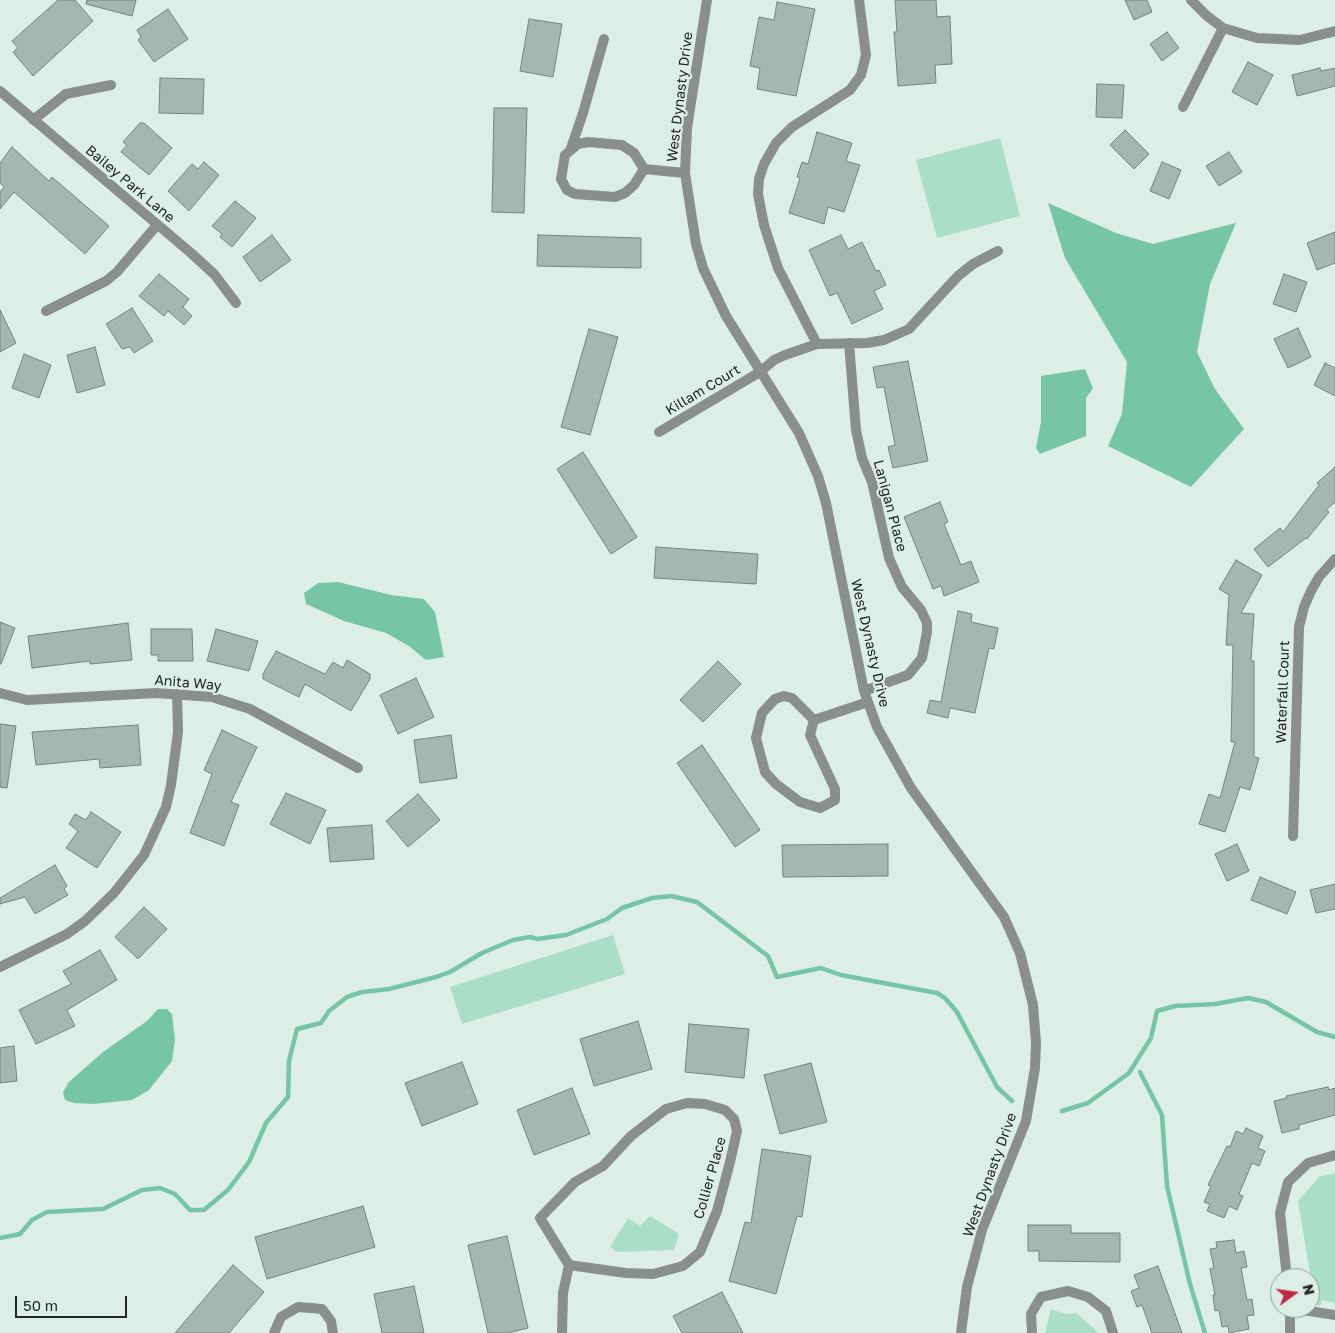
<!DOCTYPE html>
<html>
<head>
<meta charset="utf-8">
<style>
	body { margin:0 }
	#map { position:relative; width:1335px; height:1333px; overflow:hidden; background:#ddeee7; font-family:"Golos Text",sans-serif }
	canvas { display:block }
	.north { position:absolute; left:1270px; top:1268px; width:50px; height:50px; box-sizing:border-box; background:#ddeee7; border:1px solid #929e99; border-radius:50%; rotate:76deg; font-size:14px; font-weight:700; line-height:20px; text-align:center; color:#212724 }
	.north::after { content:''; display:block; margin:auto; width:18px; height:22px; background:#bd2c43; clip-path:polygon(50% 0,100% 100%,50% 72%,0 100%) }
	.scale { position:absolute; left:15px; top:1296px; width:112px; height:22px; box-sizing:border-box; border:2px solid #212724; border-top:0; padding-left:6px; font-size:15px; line-height:18px; white-space:nowrap; color:#212724; -webkit-text-stroke:4px #ddeee7; paint-order:stroke }
</style>
</head>
<body>
<div id="map">
<canvas width="1335" height="1333"></canvas>
<div class="north">N</div>
<div class="scale">50 m</div>
</div>
<script>
const ctx = document.querySelector('canvas').getContext('2d');
ctx.lineJoin = 'round';
function fillPath(path, color) { ctx.fillStyle = color; ctx.fill(path, 'evenodd'); }
const shape = rows => new Path2D(rows.map(r => 'M' + r).join(''));
function stroke(path, color, width, dash) { ctx.strokeStyle = color; ctx.lineWidth = width; ctx.lineCap = dash ? 'butt' : 'round'; ctx.setLineDash(dash || []); ctx.stroke(path); }
function drawText(font, color, halo, rows, align = 'center') {
  ctx.font = font + ' "Golos Text",sans-serif'; ctx.lineWidth = 4.5; ctx.setLineDash([]); ctx.textBaseline = 'middle'; ctx.strokeStyle = halo; ctx.fillStyle = color; for (const [text, x, y, turn = 0] of rows) {
    ctx.save(); ctx.translate(x, y); ctx.rotate((+turn || 0) * Math.PI / 180); ctx.textAlign = isNaN(turn) ? turn : align; if (halo) ctx.strokeText(text, 0, 0); ctx.fillText(text, 0, 0); ctx.restore();
  }
}
fillPath(shape([
	[1000,138,1020,216,937,238,916,160],
	[613,935,625,974,462,1024,450,987],
	[1335,1173,1335,1303,1322,1300,1320,1306,1310,1303,1312,1285,1298,1201,1319,1177],
	[650,1216,679,1234,674,1250,617,1252,610,1247,628,1218,640,1226],
	[1051,1309,1065,1314,1076,1313,1099,1333,1045,1333]
]), '#aadec8');
fillPath(shape([
	[1048,203,1116,233,1153,244,1236,223,1210,284,1197,352,1215,389,1244,429,1191,487,1108,446,1122,414,1127,362,1065,258],
	[1085,369,1093,388,1086,398,1086,436,1040,454,1036,448,1041,422,1041,376],
	[338,582,391,595,424,599,435,612,444,657,426,660,409,646,386,633,344,621,306,604,304,593,318,583],
	[158,1009,167,1009,172,1014,175,1040,172,1061,149,1090,132,1100,94,1104,74,1103,65,1100,63,1092,69,1082,103,1052,147,1021]
]), '#77c5a7');
stroke(shape([
	[1140,1072,1162,1115,1167,1186,1190,1284,1205,1333],
	[1062,1111,1088,1103,1129,1073,1151,1038,1157,1011,1175,1006,1215,1004,1248,998,1266,1002,1317,1032,1335,1037],
	[0,1238,20,1234,32,1220,47,1212,103,1209,142,1190,160,1188,175,1194,190,1210,204,1210,228,1190,249,1162,266,1123,288,1097,289,1061,297,1029,321,1023,329,1011,347,997,362,992,389,989,436,977,450,972,482,953,513,940,530,937,537,939,566,935,607,919,622,908,652,898,671,896,697,902,768,956,777,977,821,968,841,975,937,993,945,998,957,1012,997,1087,1012,1101]
]), '#77c5a7', 4.5);
const building = shape([
	[58,0,75,0,93,21,33,76,13,52,18,48,12,41,58,0],
	[87,0,136,0,132,16,86,4,87,0],
	[895,0,936,0,937,17,950,16,952,64,935,65,936,83,898,86,894,32,897,32,895,0],
	[1125,0,1147,0,1152,12,1134,20,1125,0],
	[777,2,815,9,796,96,757,89,760,68,750,66,759,17,774,20,777,2],
	[168,9,188,39,154,62,138,40,141,37,137,30,168,9],
	[529,19,562,24,553,77,520,71,529,19],
	[1167,32,1179,48,1162,61,1150,44,1167,32],
	[1248,62,1273,75,1257,105,1232,92,1248,62],
	[1320,68,1321,71,1335,68,1335,86,1297,96,1292,75,1320,68],
	[160,78,204,79,203,114,159,113,160,78],
	[1097,84,1124,85,1122,118,1096,117,1097,84],
	[494,108,527,108,524,213,492,212,494,108],
	[140,123,144,123,172,148,149,175,121,152,127,145,123,142,140,123],
	[1125,130,1149,154,1134,169,1110,145,1125,130],
	[817,132,852,143,846,161,860,165,844,212,828,207,824,224,789,213,800,178,797,177,802,162,808,164,817,132],
	[12,147,49,181,52,177,109,226,85,254,14,192,0,209,0,192,4,187,0,183,0,163,12,147],
	[1229,152,1242,172,1219,186,1206,166,1229,152],
	[204,162,219,175,189,211,168,191,192,164,198,169,204,162],
	[1162,162,1181,170,1169,199,1150,191,1162,162],
	[235,201,256,218,232,247,220,237,222,234,212,226,235,201],
	[1335,232,1335,263,1317,270,1307,243,1335,232],
	[272,235,291,260,260,282,243,257,272,235],
	[538,235,641,238,641,268,537,266,538,235],
	[841,235,848,249,862,242,876,271,879,270,886,285,874,291,883,309,852,324,837,293,830,296,809,250,841,235],
	[159,274,189,299,183,307,192,316,184,325,168,311,164,316,139,296,159,274],
	[1284,274,1307,282,1296,312,1273,304,1284,274],
	[132,308,153,341,134,353,130,347,122,349,106,324,132,308],
	[0,310,16,343,0,352,0,310],
	[1298,328,1311,357,1288,368,1274,339,1298,328],
	[589,329,618,337,590,435,561,427,589,329],
	[95,347,105,385,77,393,67,355,95,347],
	[24,354,51,365,39,398,12,388,24,354],
	[908,361,928,461,893,468,888,447,895,445,884,387,877,388,873,367,908,361],
	[1325,363,1335,368,1335,396,1314,385,1325,363],
	[583,452,637,537,611,554,557,469,583,452],
	[1335,467,1335,502,1326,510,1329,512,1307,539,1306,538,1268,567,1254,549,1280,528,1283,532,1319,485,1317,483,1335,467],
	[940,502,948,522,944,524,961,565,971,561,979,582,944,596,941,586,933,589,904,517,940,502],
	[656,547,758,554,756,584,654,578,656,547],
	[1236,560,1262,575,1241,613,1254,614,1251,661,1254,661,1254,757,1259,758,1250,790,1240,787,1225,832,1199,824,1209,794,1220,798,1235,742,1231,742,1233,645,1226,645,1229,595,1219,589,1236,560],
	[958,611,972,614,971,622,998,628,994,649,989,648,975,713,950,708,948,718,927,713,930,700,941,702,958,611],
	[0,622,15,628,1,664,0,664,0,622],
	[128,623,132,660,90,664,90,661,32,668,28,636,128,623],
	[151,629,192,629,193,661,158,661,158,655,151,655,151,629],
	[216,629,258,641,249,671,207,661,216,629],
	[276,651,325,674,333,662,343,668,347,660,370,674,370,679,351,711,305,684,299,697,263,679,263,674,276,651],
	[718,661,741,684,703,722,680,700,718,661],
	[416,678,434,717,398,734,380,695,416,678],
	[0,724,16,726,7,788,0,787,0,724],
	[138,725,141,765,100,768,99,759,36,765,32,732,138,725],
	[222,730,257,747,231,802,239,805,224,846,190,833,212,774,204,770,222,730],
	[451,735,457,778,420,783,414,740,451,735],
	[702,745,760,830,735,847,677,763,702,745],
	[286,793,326,810,310,844,270,824,286,793],
	[418,794,440,820,408,847,386,821,418,794],
	[91,812,121,832,97,868,66,848,78,831,69,824,75,814,86,820,91,812],
	[372,825,374,859,330,862,327,828,372,825],
	[888,844,888,876,783,877,782,845,888,844],
	[1237,844,1249,871,1227,881,1215,854,1237,844],
	[55,865,67,886,64,889,68,895,35,914,25,897,0,904,0,898,55,865],
	[1260,877,1296,892,1287,914,1251,900,1260,877],
	[1335,884,1335,909,1316,913,1310,890,1335,884],
	[144,907,167,929,138,959,115,937,144,907],
	[100,950,117,980,67,1010,75,1026,36,1044,19,1010,71,984,63,971,100,950],
	[638,1021,652,1069,594,1086,580,1039,638,1021],
	[689,1024,749,1029,744,1078,685,1072,689,1024],
	[14,1046,17,1081,0,1083,0,1048,14,1046],
	[462,1062,478,1104,422,1126,405,1083,462,1062],
	[811,1063,827,1122,780,1134,764,1075,811,1063],
	[1328,1087,1329,1090,1335,1088,1335,1115,1299,1125,1299,1129,1282,1133,1274,1101,1287,1098,1286,1096,1328,1087],
	[572,1088,590,1134,534,1155,517,1110,572,1088],
	[1246,1128,1263,1136,1258,1148,1265,1151,1259,1166,1252,1163,1239,1194,1243,1196,1237,1210,1229,1206,1224,1218,1207,1211,1210,1204,1204,1202,1211,1186,1208,1185,1227,1146,1230,1147,1236,1131,1243,1134,1246,1128],
	[762,1149,811,1156,802,1217,797,1216,776,1294,729,1281,745,1222,751,1223,762,1149],
	[363,1206,375,1247,267,1279,255,1237,363,1206],
	[1028,1225,1071,1225,1071,1233,1120,1233,1120,1262,1039,1261,1039,1251,1028,1251,1028,1225],
	[507,1236,528,1328,508,1333,488,1333,468,1245,507,1236],
	[1234,1240,1236,1253,1244,1251,1247,1267,1241,1268,1247,1300,1252,1299,1254,1315,1247,1316,1249,1329,1229,1333,1228,1326,1222,1327,1219,1310,1215,1311,1213,1295,1215,1295,1210,1269,1214,1268,1210,1249,1217,1248,1216,1242,1234,1240],
	[233,1265,264,1292,229,1333,175,1333,233,1265],
	[1158,1266,1182,1333,1152,1333,1142,1305,1137,1307,1131,1291,1139,1288,1134,1275,1158,1266],
	[414,1286,424,1333,382,1333,374,1294,414,1286],
	[722,1292,743,1333,682,1333,673,1316,722,1292]
]);
fillPath(building, '#a7b7b0');
stroke(building, '#76847e', 1);
stroke(shape([
	[707,0,687,128,685,173,696,244,703,268,726,316,799,433,818,476,826,503,864,691,877,727,911,788,1004,917,1020,953,1033,1005,1036,1043,1035,1068,1026,1121,982,1230,967,1287,961,1333],
	[1191,0,1207,16,1223,28,1257,38,1300,40,1335,31],
	[0,91,191,253,214,274,236,303],
	[1183,107,1223,28],
	[33,120,66,94,111,85],
	[571,148,583,113,604,39],
	[644,169,634,153,622,145,588,142,578,144,565,155,561,179,567,190,575,194,615,197,625,193,634,185,644,169,685,173],
	[46,311,106,281,117,272,157,225],
	[849,343,856,430,862,458,872,482,889,558,902,587,921,610,927,623,927,632,922,658,908,675,864,691],
	[817,344,778,268,764,225,758,194,759,179,764,164,776,143,792,127,850,90,861,75,866,55,859,0],
	[659,432,760,372,774,360,785,355,817,344,867,343,884,340,909,329,958,276,973,264,998,251],
	[0,693,27,700,156,693,212,697,250,709,358,768],
	[814,720,810,735,835,789,835,800,820,808,800,802,776,784,765,772,756,738,762,713,775,699,784,696,792,698,814,720,868,702],
	[1293,836,1299,627,1304,607,1311,591,1319,577,1335,559],
	[0,967,67,934,85,921,114,893,144,855,166,807,171,785,178,732,177,694],
	[1287,1278,1280,1213,1288,1182,1308,1163,1335,1155],
	[1290,1308,1335,1315],
	[274,1333,281,1317,298,1307,322,1309,331,1321,333,1333],
	[562,1333,563,1293,569,1265,540,1218,575,1182,603,1166,631,1136,666,1109,687,1103,705,1104,725,1110,734,1119,737,1131,730,1162,717,1211,700,1252,683,1266,653,1274,626,1273,569,1265],
	[1032,1333,1031,1314,1041,1297,1068,1291,1088,1297,1106,1311,1113,1333],
	[1290,1333,1290,1308]
]), '#888f8c', 10);
drawText('14px', '#212724', '#ddeee7', [
	["West Dynasty Drive",680,97,-83],
	["Bailey Park Lane",130,184,40],
	["Killam Court",703,390,-31],
	["Lanigan Place",890,506,75],
	["West Dynasty Drive",870,643,77],
	["Anita Way",188,683,5],
	["Waterfall Court",1283,692,-88],
	["West Dynasty Drive",990,1175,-70],
	["Collier Place",710,1178,-74]
]);
</script>
</body>
</html>
